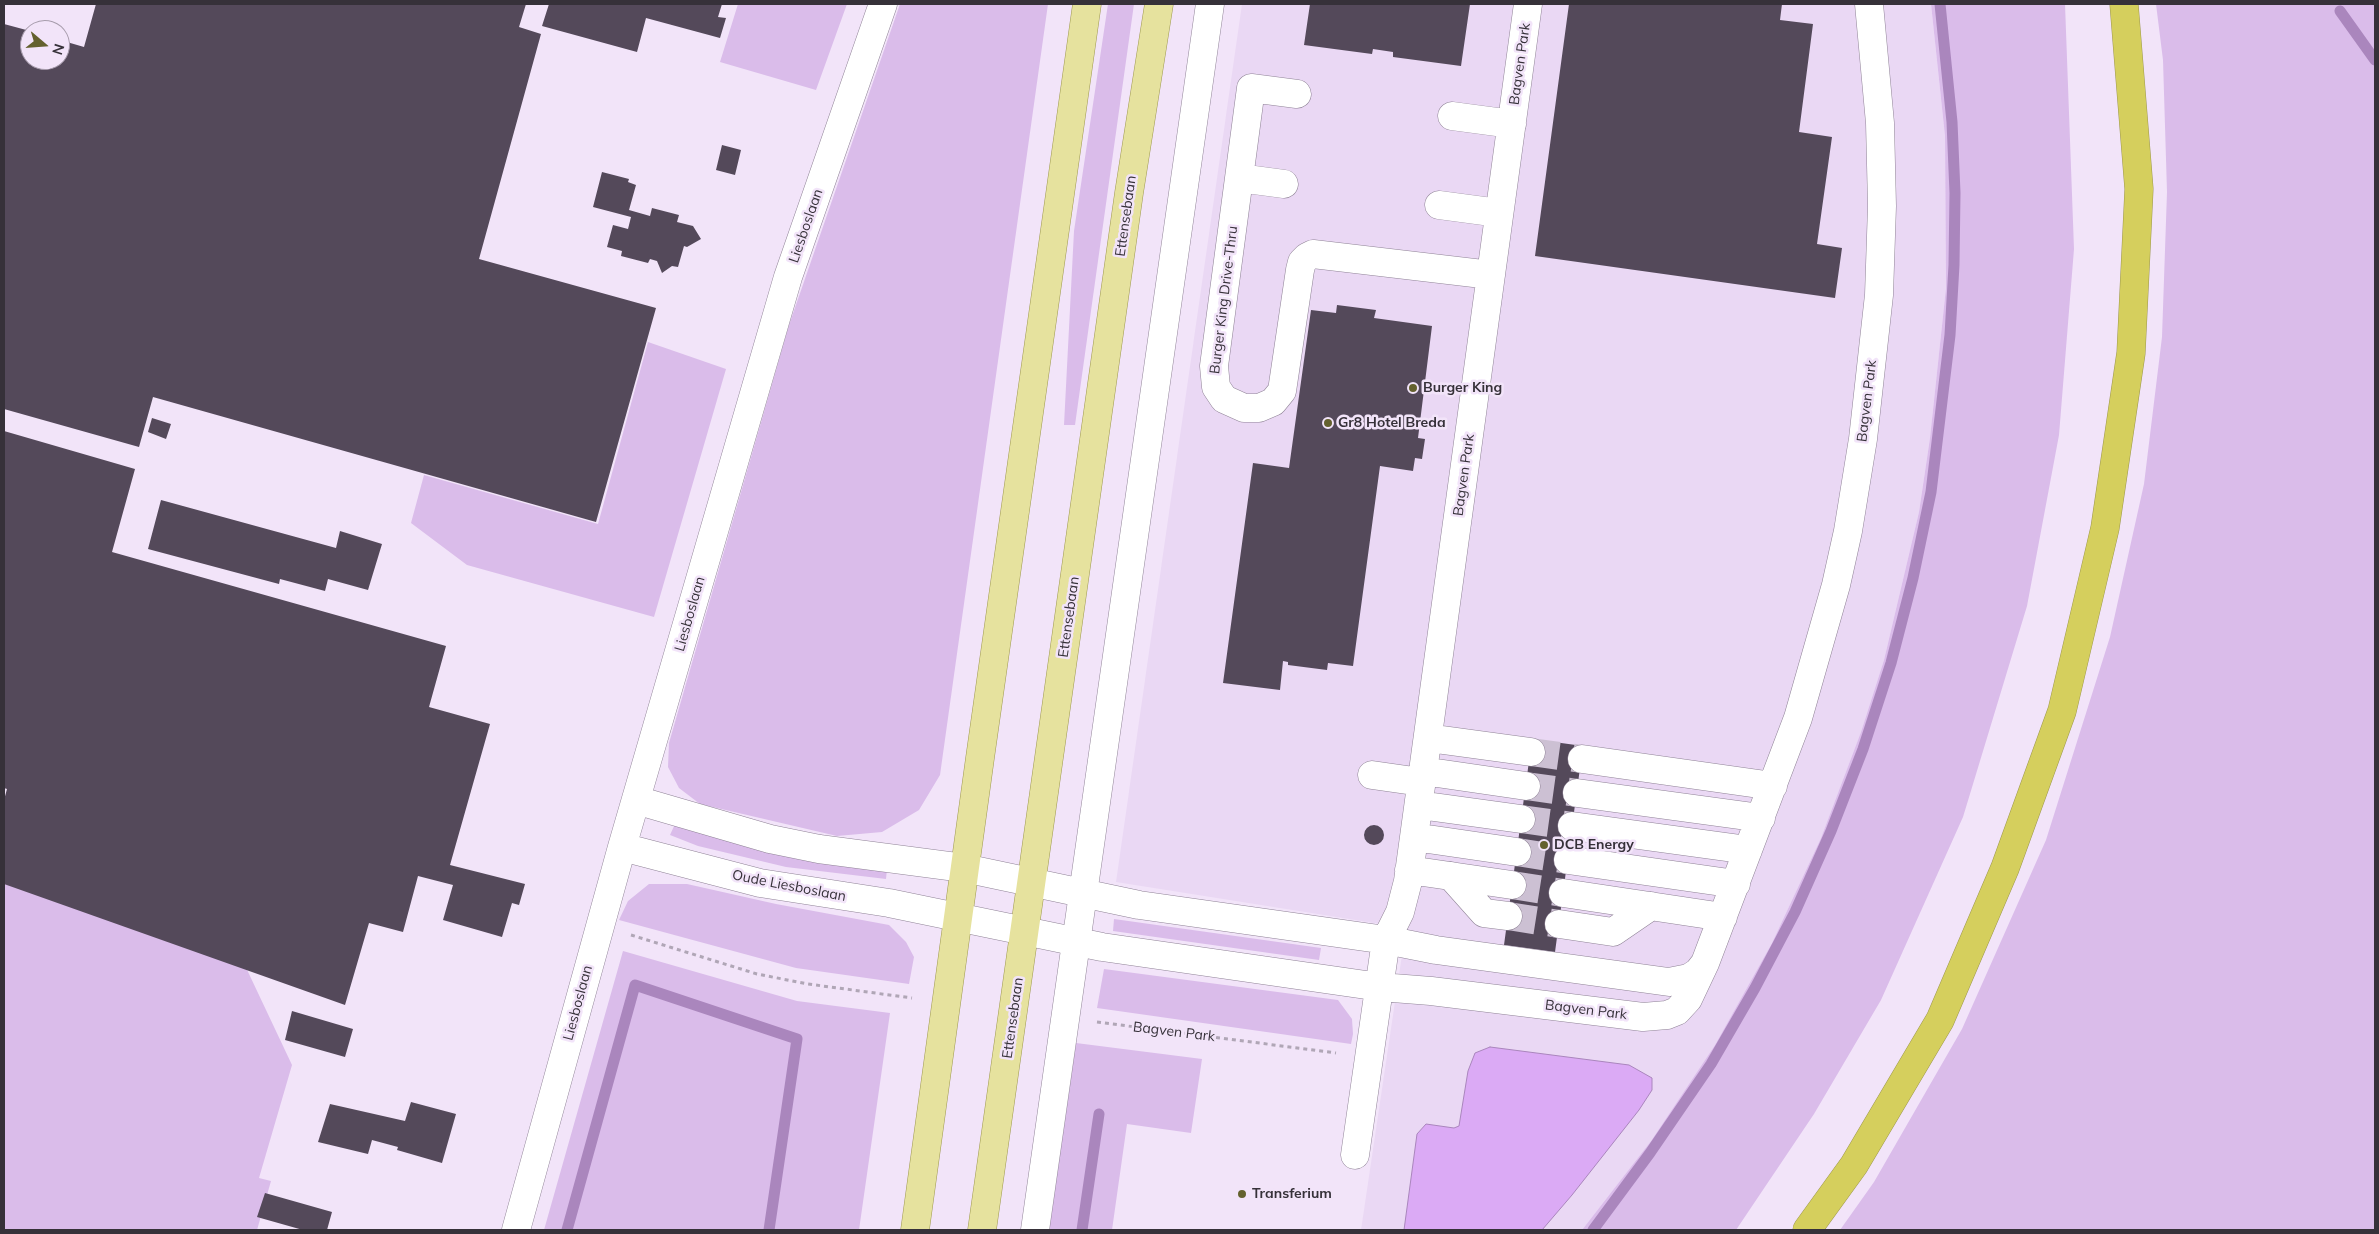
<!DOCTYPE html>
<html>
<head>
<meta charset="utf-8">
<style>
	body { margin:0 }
	#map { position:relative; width:2379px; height:1234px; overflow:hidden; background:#f2e4f9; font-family:Mulish,sans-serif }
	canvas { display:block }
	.frame { position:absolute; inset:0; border:5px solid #363139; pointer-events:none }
	.north { position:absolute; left:20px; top:20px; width:50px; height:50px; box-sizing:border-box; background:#f2e4f9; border:1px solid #a79cac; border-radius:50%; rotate:108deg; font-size:14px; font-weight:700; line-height:20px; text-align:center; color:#363139 }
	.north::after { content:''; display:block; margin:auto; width:18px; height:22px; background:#64612e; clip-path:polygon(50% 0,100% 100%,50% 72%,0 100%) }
</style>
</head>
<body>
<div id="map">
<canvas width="2379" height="1234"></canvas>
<div class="frame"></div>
<div class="north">N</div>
</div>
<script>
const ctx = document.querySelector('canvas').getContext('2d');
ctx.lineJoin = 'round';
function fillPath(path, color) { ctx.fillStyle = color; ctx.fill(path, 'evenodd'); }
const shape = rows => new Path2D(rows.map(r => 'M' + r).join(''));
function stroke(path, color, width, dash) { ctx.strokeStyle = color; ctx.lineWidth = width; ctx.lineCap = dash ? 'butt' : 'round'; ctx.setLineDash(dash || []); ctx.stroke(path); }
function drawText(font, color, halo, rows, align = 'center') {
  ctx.font = font + ' Mulish,sans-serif'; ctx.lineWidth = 5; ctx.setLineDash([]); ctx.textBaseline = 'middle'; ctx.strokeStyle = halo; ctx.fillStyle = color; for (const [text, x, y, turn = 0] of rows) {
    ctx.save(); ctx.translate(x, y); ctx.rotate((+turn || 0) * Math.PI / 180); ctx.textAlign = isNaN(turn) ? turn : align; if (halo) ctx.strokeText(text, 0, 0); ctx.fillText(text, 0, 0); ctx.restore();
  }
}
fillPath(shape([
	[1242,4,1931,4,1945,136,1946,288,1930,438,1919,512,1884,660,1861,732,1821,838,1772,943,1715,1045,1651,1141,1582,1230,1361,1230,1406,928,1116,882]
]), '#ead8f4');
fillPath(shape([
	[738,4,847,4,816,90,720,62],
	[900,4,1048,4,940,775,919,810,882,832,837,836,700,804,679,788,668,767,669,743,789,325],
	[1108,4,1134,4,1075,425,1064,425,1074,231],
	[1931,4,2065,4,2074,249,2059,435,2027,606,1963,817,1881,1000,1814,1114,1736,1230,1582,1230,1651,1141,1715,1045,1772,943,1821,838,1861,732,1884,660,1919,512,1930,438,1946,288,1945,136],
	[2156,4,2375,4,2375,1230,1840,1230,1874,1182,1962,1029,2046,840,2110,637,2144,484,2162,337,2167,192,2163,60],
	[648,342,726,369,654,617,467,565,411,523,424,475,598,524],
	[675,824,887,869,886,879,786,867,698,846,670,835],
	[4,882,241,957,292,1065,259,1178,271,1181,257,1230,4,1230],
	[649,884,687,884,776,904,889,925,906,942,914,957,909,984,796,968,619,920,628,901],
	[1114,919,1321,948,1319,960,1113,931],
	[623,951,797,1001,890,1013,859,1230,544,1230],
	[1104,969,1338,1000,1352,1019,1353,1034,1351,1044,1097,1008],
	[1076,1043,1202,1059,1191,1133,1127,1124,1112,1230,1049,1230]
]), '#dabcea');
const water = shape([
	[1490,1047,1629,1065,1652,1078,1652,1090,1639,1110,1572,1195,1542,1230,1404,1230,1417,1134,1426,1124,1454,1128,1459,1126,1468,1071,1475,1053,1490,1047]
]);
fillPath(water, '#dbaaf5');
stroke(water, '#aa86bd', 1);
stroke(shape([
	[2340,11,2375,60],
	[567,1230,635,985,797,1039,769,1230],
	[1082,1230,1099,1114],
	[1593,1230,1650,1153,1711,1064,1755,988,1795,912,1831,831,1863,749,1891,663,1913,578,1931,492,1950,335,1954,265,1955,193,1952,122,1940,4]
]), '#aa86bd', 11);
fillPath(shape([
	[96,4,526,4,519,27,541,34,479,259,656,308,596,522,153,397,139,447,4,409,4,24,30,31,30,60,60,60,60,40,84,47],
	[549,4,722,4,718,17,726,18,720,38,646,18,637,52,542,26],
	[1310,4,1470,4,1461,66,1393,57,1393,52,1373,49,1372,54,1304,45],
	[1569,4,1782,4,1780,20,1813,24,1799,132,1832,137,1817,244,1842,248,1835,298,1535,256],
	[722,145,741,150,735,175,716,170],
	[602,172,629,179,628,182,636,185,629,210,650,216,652,208,679,215,677,222,693,226,701,239,687,247,684,246,678,267,672,266,662,273,657,261,650,259,648,263,621,256,622,251,607,247,613,225,628,229,631,217,593,207],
	[1337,305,1376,310,1374,318,1432,326,1418,438,1425,439,1422,459,1415,458,1413,471,1380,466,1353,666,1328,663,1327,670,1288,665,1288,662,1283,661,1280,690,1223,683,1253,463,1289,468,1311,310,1336,313],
	[152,418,171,424,166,439,148,432],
	[4,431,135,469,112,552,446,646,429,707,490,724,450,865,525,884,519,905,512,903,502,937,443,920,453,885,418,876,403,932,369,923,345,1005,4,884,4,800,7,789,4,788],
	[161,500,336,548,340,531,382,544,368,590,328,579,325,591,280,579,279,584,148,549],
	[1532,739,1583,746,1555,952,1504,945],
	'1364 835a10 10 0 1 1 20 0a10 10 0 1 1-20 0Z',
	[292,1011,353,1029,345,1057,285,1040],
	[411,1102,456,1114,442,1163,397,1150,398,1147,372,1140,368,1154,318,1142,330,1104,405,1121],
	[265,1193,332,1212,327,1230,303,1230,257,1217]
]), '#54495a');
stroke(shape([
	[1531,752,1582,759],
	[1526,786,1577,793],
	[1521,819,1572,826],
	[1517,852,1568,860],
	[1512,885,1563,893],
	[1508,916,1559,924]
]), '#ccc0d3', 28, [28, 14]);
const minor = shape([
	[1297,94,1251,88,1214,366,1216,387,1224,399,1244,408,1259,408,1273,402,1282,391,1300,270,1302,262,1307,257,1313,254,1491,275],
	[1452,116,1512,124],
	[1239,178,1284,184],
	[1439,205,1499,213],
	[1428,738,1531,752],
	[1582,759,1773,786],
	[1423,771,1526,786],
	[1372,775,1421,782],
	[1577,793,1761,818],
	[636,800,770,839,819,849,964,868,1139,905,1386,940,1436,950,1669,982,1689,978,1698,972,1705,963],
	[1419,805,1521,819],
	[1572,826,1748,850],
	[1414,837,1517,852],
	[622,847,760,883,889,903,1102,947,1380,987,1431,991,1643,1017,1667,1015,1677,1011,1688,999,1705,963,1798,718,1836,585,1848,531,1863,439,1879,295,1882,206,1880,123,1869,4],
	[1568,860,1736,884],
	[1409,870,1512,885],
	[1451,876,1484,913,1508,916],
	[1563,893,1723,917],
	[1559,924,1613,932,1651,906],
	[1355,1155,1386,940,1400,912,1408,881,1528,4],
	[516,1230,622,847,788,277,883,4],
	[1035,1230,1210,4]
]);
const major = shape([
	[915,1230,980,758,1087,4],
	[982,1230,1129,193,1159,4]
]);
const highway = shape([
	[1807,1230,1854,1165,1940,1020,2005,868,2062,711,2105,528,2131,353,2139,189,2124,4]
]);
stroke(minor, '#908497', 29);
stroke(major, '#9d9850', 29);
stroke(highway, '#9d9850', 29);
stroke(shape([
	[631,935,757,974,808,984,912,998],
	[1097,1022,1336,1053]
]), '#b0a6b6', 3, [4, 4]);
stroke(minor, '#fff', 28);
stroke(major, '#e6e29e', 28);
stroke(highway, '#d5cf5d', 28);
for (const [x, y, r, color] of [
	[1413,388,5,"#64612e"],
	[1328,423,5,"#64612e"],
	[1544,845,5,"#64612e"],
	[1242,1194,5,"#64612e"]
]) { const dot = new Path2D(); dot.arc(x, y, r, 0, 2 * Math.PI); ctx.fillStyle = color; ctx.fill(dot); stroke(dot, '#f2e4f9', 2); }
drawText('14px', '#363139', '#f2e4f9', [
	["Bagven Park",1520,64,-82],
	["Ettensebaan",1126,216,-82],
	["Liesboslaan",806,226,-71],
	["Burger King Drive-Thru",1224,300,-83],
	["Bagven Park",1867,401,-83],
	["Bagven Park",1464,475,-82],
	["Liesboslaan",690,614,-74],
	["Ettensebaan",1069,617,-82],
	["Oude Liesboslaan",789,886,11],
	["Liesboslaan",578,1003,-75],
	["Bagven Park",1586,1010,7],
	["Ettensebaan",1013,1018,-82],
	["Bagven Park",1174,1032,7]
]);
drawText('bold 14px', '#363139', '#f2e4f9', [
	["Burger King",1423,388],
	["Gr8 Hotel Breda",1338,423],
	["DCB Energy",1554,845],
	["Transferium",1252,1194]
], 'left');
</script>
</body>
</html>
